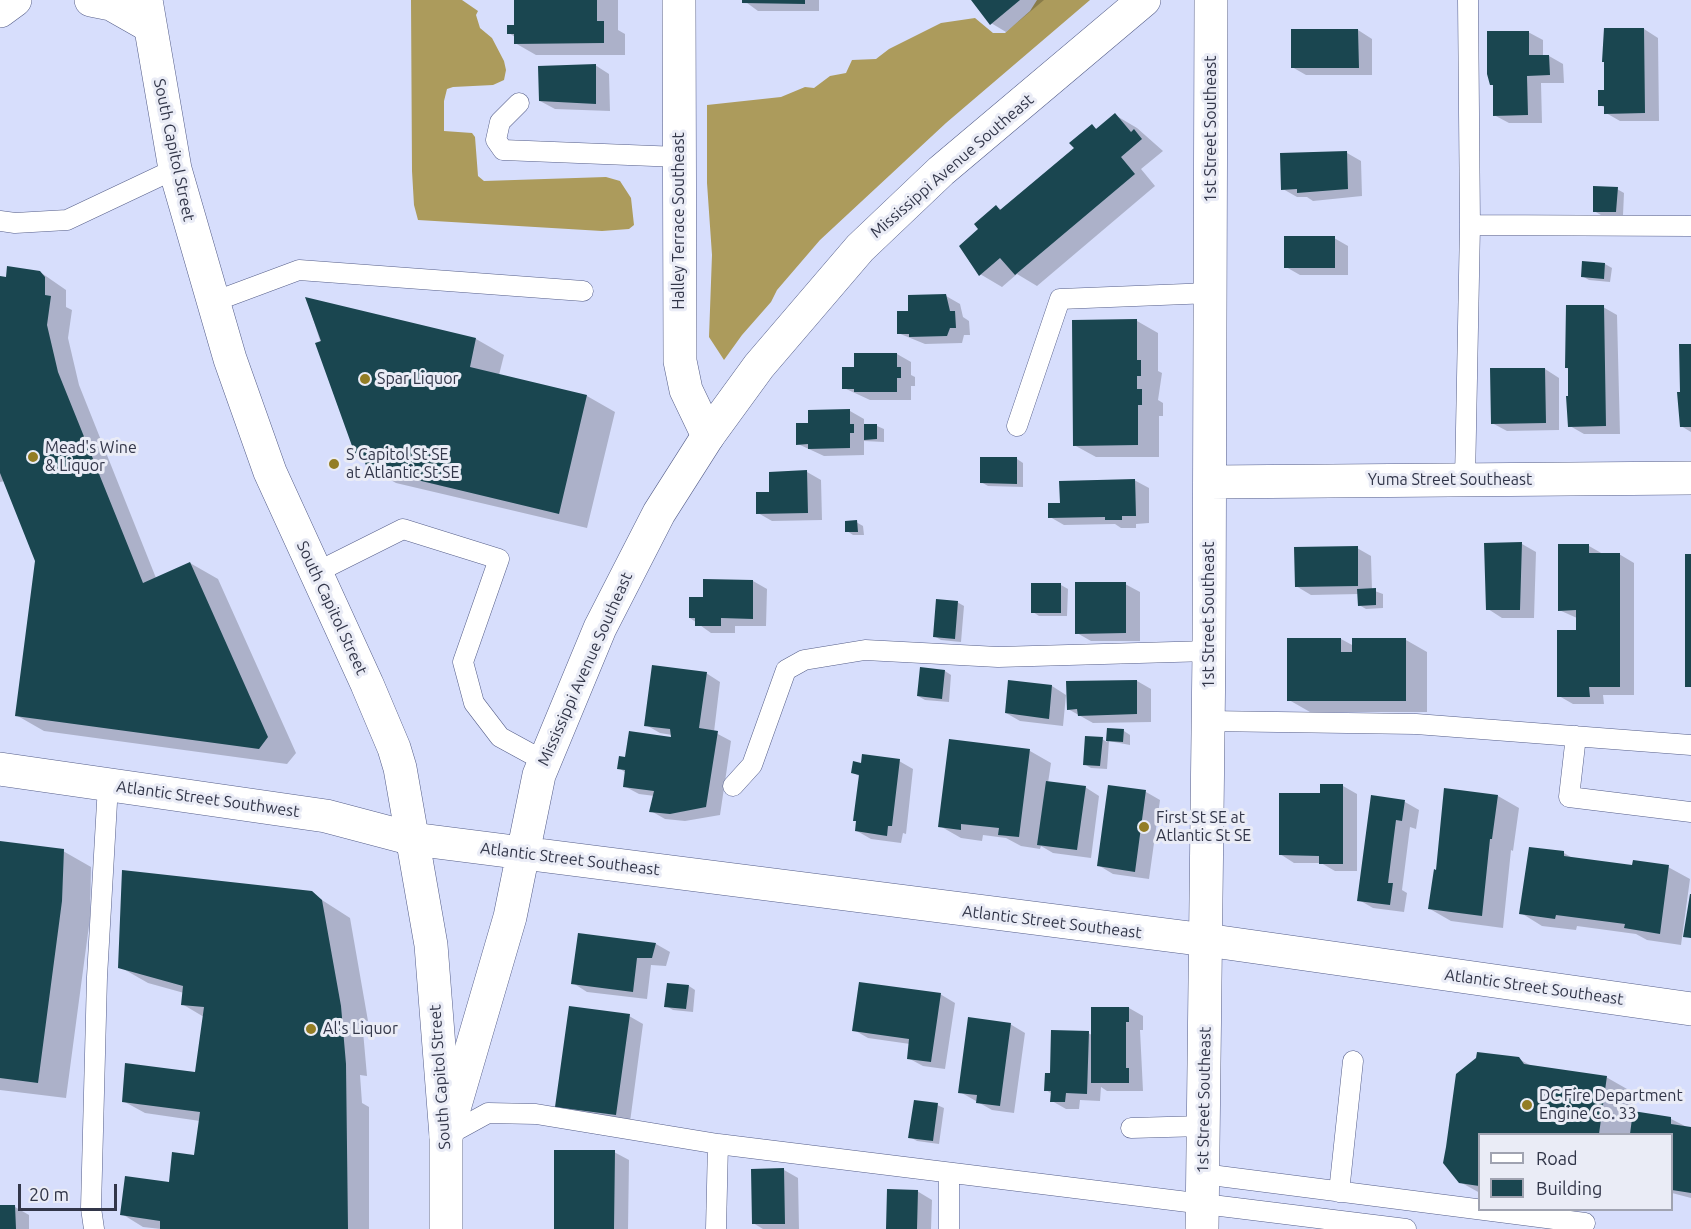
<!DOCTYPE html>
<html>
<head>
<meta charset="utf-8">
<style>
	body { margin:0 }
	#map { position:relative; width:1691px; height:1229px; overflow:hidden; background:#d7defc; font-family:Ubuntu,sans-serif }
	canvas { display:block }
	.legend { position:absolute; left:1478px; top:1133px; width:195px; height:78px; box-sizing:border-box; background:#eaecf6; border:2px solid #a0a3b1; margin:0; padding:8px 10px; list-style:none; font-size:18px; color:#323649 }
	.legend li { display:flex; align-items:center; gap:12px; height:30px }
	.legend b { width:30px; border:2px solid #a0a3b1 }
	.scale { position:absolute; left:18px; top:1184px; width:99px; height:27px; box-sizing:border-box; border:3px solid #323649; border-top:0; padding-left:8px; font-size:18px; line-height:21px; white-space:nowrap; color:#323649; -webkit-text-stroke:4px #eaecf6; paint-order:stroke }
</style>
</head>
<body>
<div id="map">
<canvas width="1691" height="1229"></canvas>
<ul class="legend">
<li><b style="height:8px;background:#fff"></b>Road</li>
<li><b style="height:16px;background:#1a4650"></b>Building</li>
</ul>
<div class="scale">20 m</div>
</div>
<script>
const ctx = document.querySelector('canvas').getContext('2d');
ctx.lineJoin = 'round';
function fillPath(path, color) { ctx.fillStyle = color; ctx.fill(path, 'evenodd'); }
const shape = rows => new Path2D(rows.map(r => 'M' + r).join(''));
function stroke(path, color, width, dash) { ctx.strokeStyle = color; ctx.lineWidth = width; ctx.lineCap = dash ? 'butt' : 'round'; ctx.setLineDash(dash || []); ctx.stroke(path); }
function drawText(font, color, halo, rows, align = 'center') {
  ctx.font = font + ' Ubuntu,sans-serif'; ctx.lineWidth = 6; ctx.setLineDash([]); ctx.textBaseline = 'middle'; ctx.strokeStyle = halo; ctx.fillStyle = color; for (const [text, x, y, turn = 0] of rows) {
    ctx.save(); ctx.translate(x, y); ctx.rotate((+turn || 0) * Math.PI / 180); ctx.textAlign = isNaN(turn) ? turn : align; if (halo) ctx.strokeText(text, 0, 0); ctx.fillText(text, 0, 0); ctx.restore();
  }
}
fillPath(shape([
	[411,0,462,0,478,11,476,15,480,28,492,38,504,61,506,70,504,80,493,85,453,87,447,89,444,101,444,131,472,133,475,137,478,176,484,181,606,177,620,181,631,198,634,225,629,229,602,231,418,220,414,205,412,171],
	[1037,0,1090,0,946,123,820,240,777,290,771,302,742,335,724,360,709,337,712,255,707,183,707,105,781,97,805,87,814,88,830,76,846,73,852,60,876,59,889,49,941,23,975,18,993,33,1005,33,1030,11]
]), '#ac9b5c');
fillPath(shape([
	[515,0,618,0,618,30,625,34,625,55,536,55,515,43,515,37,509,33,515,27],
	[743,0,819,0,819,11,758,11],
	[973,0,1044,0,1006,32,991,23],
	[1644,29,1658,38,1659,121,1620,121,1606,113,1606,108,1600,105,1605,92],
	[1358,30,1372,39,1372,75,1306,75,1292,67],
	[1528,32,1543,40,1543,56,1549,56,1563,64,1564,83,1541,83,1542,123,1509,123,1494,115,1494,86,1491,84],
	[595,65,609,74,610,111,555,109,540,101],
	[1115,115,1137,128,1163,151,1141,169,1155,186,1037,286,1017,274,1002,287,980,274,969,261,980,229,997,207,1002,210,1076,148,1092,126,1098,130],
	[1347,153,1361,161,1362,196,1313,201,1307,197,1297,197,1283,189],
	[1617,189,1624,193,1623,215,1601,215,1594,211],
	[1334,238,1348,246,1348,275,1300,275,1286,267],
	[1605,264,1612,268,1610,282,1589,280,1582,276],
	[40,272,66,290,66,307,72,310,68,338,79,385,156,578,190,563,218,579,296,753,287,764,44,731,16,715,37,560,5,481,0,482,0,278],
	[946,296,960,304,963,317,969,321,970,335,964,335,962,343,925,344,898,333,910,312],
	[307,300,476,339,504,355,499,375,587,396,615,412,587,528,396,483,368,467,366,462,357,456],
	[1603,307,1617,315,1620,434,1584,434,1570,426,1569,369,1567,368],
	[1137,321,1158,333,1158,371,1162,373,1158,400,1163,403,1163,416,1159,416,1159,457,1096,457,1074,445],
	[1691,345,1691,432,1681,426,1681,393],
	[897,354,911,362,911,375,915,377,915,386,911,386,911,400,870,400,844,388,856,369],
	[1545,369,1559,378,1559,430,1507,431,1492,423],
	[850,411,864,419,864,426,877,426,884,429,884,442,864,441,864,455,824,456,798,444,809,424],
	[1017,459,1023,463,1023,487,988,486,981,482],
	[807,472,821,480,822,520,772,521,758,513],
	[1134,480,1149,488,1149,523,1136,524,1136,528,1121,528,1115,524,1064,525,1050,517,1062,504],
	[856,522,863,526,864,535,853,535,847,531],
	[1485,544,1522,544,1536,552,1534,618,1502,618,1488,609],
	[1559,546,1589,546,1603,554,1619,554,1634,563,1634,695,1603,695,1604,704,1573,704,1559,696,1577,632,1577,618,1559,610],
	[1357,548,1371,556,1372,590,1383,594,1383,608,1366,609,1359,605,1359,594,1311,595,1296,586],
	[753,581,767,589,766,626,735,626,735,633,711,633,690,618,704,599],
	[1125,584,1140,592,1140,641,1091,641,1077,633],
	[1061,585,1068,589,1067,616,1039,616,1033,612],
	[957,602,964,606,961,642,941,640,934,636],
	[1288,639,1341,639,1354,646,1406,640,1427,652,1427,712,1310,712,1289,700],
	[945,671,951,675,949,702,925,700,918,696],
	[706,673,720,682,714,732,731,741,720,815,685,821,665,819,651,811,655,796,639,794,624,786,626,773,619,768,626,759,673,739,672,735,660,733,646,725],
	[1010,681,1052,686,1066,695,1063,726,1020,721,1006,713],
	[1137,681,1151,689,1151,722,1093,723,1068,709],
	[1108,730,1124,731,1130,735,1130,745,1109,741,1107,769,1091,768,1084,764,1102,739,1107,742],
	[1030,751,1051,763,1048,783,1085,787,1099,796,1091,858,1053,853,1041,846,1040,849,1021,846,1006,838,983,835,982,841,961,838,940,826],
	[899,761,913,769,906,834,903,833,901,843,871,839,857,831,858,822,854,820,861,777,852,772,862,764],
	[1343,786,1357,794,1357,871,1335,871,1321,863,1294,863,1280,854,1321,795],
	[1109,787,1146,792,1160,800,1149,879,1113,874,1098,865],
	[1498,796,1519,808,1513,851,1511,850,1503,928,1451,921,1430,909,1438,871],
	[1373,797,1405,802,1419,810,1416,829,1410,827,1402,890,1407,893,1404,912,1373,908,1359,900],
	[0,842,63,851,91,867,90,918,66,1098,0,1090],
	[1564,853,1574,859,1633,867,1668,867,1690,879,1681,945,1647,940,1636,934,1577,926,1576,930,1542,926,1521,913],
	[311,893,350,918,368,1021,362,1020,367,1076,360,1075,362,1103,369,1107,369,1229,161,1229,143,1227,122,1214,171,1184,195,1157,200,1121,145,1113,123,1101,202,1075,204,1017,182,1004,184,993,148,983,120,967],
	[656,944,670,952,666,966,651,965,647,999,587,992,573,983],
	[689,986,695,990,693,1012,673,1010,666,1006],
	[940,994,955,1003,945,1069,923,1066,908,1058,910,1044,868,1038,854,1030],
	[1129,1008,1143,1016,1143,1030,1140,1030,1143,1091,1107,1091,1101,1087,1100,1101,1080,1100,1079,1109,1066,1109,1052,1101,1052,1094,1046,1090,1051,1075,1088,1033,1092,1035],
	[629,1016,643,1024,630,1122,571,1114,557,1106],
	[1010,1024,1025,1033,1014,1113,992,1110,960,1092],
	[1519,1059,1533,1067,1606,1077,1634,1093,1632,1113,1671,1119,1691,1129,1691,1198,1672,1193,1672,1134,1480,1134,1480,1193,1460,1182,1445,1163],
	[937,1105,944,1108,939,1144,917,1141,910,1137],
	[614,1152,629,1160,628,1229,555,1229],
	[784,1170,798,1178,799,1229,763,1229,753,1223],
	[917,1191,932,1200,931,1229,887,1229],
	[0,1206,15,1207,29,1215,29,1229,0,1229]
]), '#0003');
fillPath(shape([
	[514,0,597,0,597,21,604,21,604,43,514,44,514,34,507,34,507,25,514,25],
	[742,0,805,0,805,4,742,3],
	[971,0,1020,0,990,25],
	[1604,28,1644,28,1645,113,1604,114,1604,106,1598,106,1598,90,1604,90,1604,62,1602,62],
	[1291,29,1358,29,1359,68,1291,68],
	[1487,31,1529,31,1529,55,1549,55,1550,75,1527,76,1528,115,1493,116,1493,85,1490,85,1487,74],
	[596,64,596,104,539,101,538,66],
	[1115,113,1131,132,1134,129,1142,139,1121,157,1135,174,1015,275,1000,258,979,276,959,246,978,229,974,224,996,205,1000,210,1074,148,1069,143,1092,124,1096,129],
	[1347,151,1348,189,1297,193,1297,189,1281,190,1280,153],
	[1593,186,1618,187,1616,212,1593,212],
	[1284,236,1335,236,1335,268,1284,268],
	[1582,261,1605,263,1604,279,1581,277],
	[7,266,40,271,45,277,45,295,51,296,47,325,58,372,143,583,190,562,268,737,259,749,15,716,35,561,0,473,0,276,6,277],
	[946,294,950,311,955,311,956,328,950,328,947,336,909,337,909,334,897,334,897,311,908,311,908,295],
	[305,297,476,338,470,367,587,395,559,514,367,468,362,455,356,457,315,343,321,341],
	[1566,305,1604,305,1606,426,1568,427,1566,396,1568,396,1568,368,1565,368],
	[1137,319,1137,360,1141,360,1141,376,1137,376,1137,389,1142,389,1142,405,1138,405,1138,445,1073,446,1072,320],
	[1679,344,1691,344,1691,427,1680,427,1677,392,1680,392],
	[854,353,897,353,897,367,901,367,901,378,897,378,897,392,854,392,854,389,842,389,842,367,854,367],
	[1490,368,1545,368,1546,423,1491,424],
	[850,409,850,424,854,424,854,433,850,433,850,448,808,449,808,444,796,445,796,423,808,423,808,410],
	[864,424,877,424,877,439,864,440],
	[980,457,1017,457,1017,484,980,483],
	[807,470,808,513,756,514,756,492,769,492,769,472],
	[1135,479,1136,516,1122,516,1122,520,1105,520,1105,517,1048,518,1048,503,1060,503,1059,481],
	[857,520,858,532,845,532,845,521],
	[1522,542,1520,610,1486,610,1484,543],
	[1558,544,1589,544,1589,553,1620,553,1620,687,1589,687,1590,697,1557,697,1557,630,1576,630,1576,610,1558,611],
	[1358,546,1358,586,1295,587,1294,547],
	[1685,554,1691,554,1691,687,1685,687],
	[703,579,753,580,753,619,721,618,721,626,695,626,695,618,689,618,689,597,703,597],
	[1075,582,1126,582,1126,633,1075,634],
	[1031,583,1061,583,1061,613,1031,613],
	[1376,588,1376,605,1358,606,1357,589],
	[936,599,958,601,955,639,933,637],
	[1287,638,1341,638,1341,652,1352,652,1352,638,1406,638,1406,701,1287,701],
	[652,665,707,672,699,728,718,731,706,807,670,814,649,812,654,791,623,787,625,770,617,769,619,756,625,757,629,731,671,737,670,729,644,726],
	[920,667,945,670,942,699,917,696],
	[1008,680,1052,685,1049,719,1005,713],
	[1137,680,1137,714,1078,716,1077,709,1067,710,1066,681],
	[1107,728,1124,729,1123,742,1106,741],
	[1085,736,1103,737,1100,766,1083,765],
	[949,739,1030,749,1019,837,998,835,999,828,961,824,961,830,938,827],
	[862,754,900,759,892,826,888,826,887,836,855,831,856,821,853,821,859,775,851,773,853,761,861,763],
	[1046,781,1086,786,1077,850,1037,845],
	[1320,784,1343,784,1343,864,1319,864,1319,856,1279,855,1279,793,1320,793],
	[1108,785,1146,790,1135,872,1097,866],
	[1444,788,1498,795,1492,839,1490,839,1482,916,1428,909,1434,869,1436,870],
	[1371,795,1405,800,1402,821,1396,820,1388,883,1393,883,1390,905,1357,901],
	[0,841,64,849,62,901,38,1083,0,1078],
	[1529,847,1564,851,1564,856,1632,865,1633,860,1669,865,1660,934,1624,928,1625,924,1556,915,1555,919,1519,914],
	[122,870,312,891,322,900,341,1006,346,1064,348,1229,160,1229,160,1221,120,1215,125,1176,169,1182,172,1152,194,1155,200,1112,122,1102,125,1063,195,1072,204,1007,181,1005,183,986,118,968],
	[1690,894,1691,894,1691,938,1683,937],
	[578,933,656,943,652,958,637,958,633,992,571,984],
	[859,982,941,993,931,1062,907,1059,909,1039,852,1031],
	[667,983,689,985,686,1009,664,1007],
	[569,1006,630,1014,616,1115,555,1107],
	[1091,1007,1129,1007,1129,1022,1126,1022,1126,1068,1129,1068,1129,1083,1091,1083],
	[968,1017,1011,1023,1000,1106,976,1103,977,1095,958,1093],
	[1051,1030,1089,1031,1087,1094,1066,1093,1065,1102,1050,1102,1051,1091,1044,1091,1045,1073,1050,1073],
	[1477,1052,1519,1057,1524,1064,1607,1076,1599,1134,1479,1134,1479,1186,1459,1183,1443,1163,1446,1147,1456,1074,1476,1058],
	[914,1100,938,1103,933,1141,908,1138],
	[1633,1111,1671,1117,1671,1124,1691,1127,1691,1193,1672,1190,1672,1134,1630,1134],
	[554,1150,615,1150,614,1229,554,1229],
	[784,1168,785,1224,752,1224,751,1169],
	[887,1189,918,1190,917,1229,886,1229],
	[0,1205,15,1205,16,1229,0,1229]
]), '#1a4650');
const lane = shape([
	[519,103,500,122,496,140,503,150,679,157],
	[0,221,15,223,67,220,175,169],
	[1470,225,1691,226],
	[213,302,299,270,583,291],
	[1017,426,1060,299,1211,293],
	[1465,480,1470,225,1468,0],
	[315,573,403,529,499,559,463,662,474,703,500,737,544,761],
	[1208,721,1416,724,1691,745],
	[1576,736,1569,797,1691,812],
	[733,786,752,765,786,670,804,660,865,650,998,657,1209,651],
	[1131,1128,1203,1126],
	[446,1136,488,1113,536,1114,718,1144,1406,1229],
	[949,1173,949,1229],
	[1203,1174,1585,1223],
	[1339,1192,1353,1061],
	[94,1229,91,1208,97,977,108,785],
	[716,1229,718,1144]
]);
const street = shape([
	[679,0,680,361,686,390,708,436],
	[1210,482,1691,478],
	[0,769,326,816,413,839],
	[1202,1229,1209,651,1211,0]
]);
const secondary = shape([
	[91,0,111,4,148,25],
	[0,11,15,0],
	[413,839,1206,940,1691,1009],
	[446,1136,510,917,539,775,600,628,659,513,708,436,759,366,860,248,941,171,1144,0]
]);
const primary = shape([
	[146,0,175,169,230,359,270,472,367,684,394,748,400,768,431,945,446,1136,446,1229]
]);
stroke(lane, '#555e89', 21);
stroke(street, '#555e89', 34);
stroke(secondary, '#555e89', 34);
stroke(primary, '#555e89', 34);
stroke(lane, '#fff', 20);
stroke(street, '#fff', 33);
stroke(secondary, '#fff', 33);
stroke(primary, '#fff', 33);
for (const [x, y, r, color] of [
	[365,379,6,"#937d24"],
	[33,457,6,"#937d24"],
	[334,464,6,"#937d24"],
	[1144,827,6,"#937d24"],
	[311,1029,6,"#937d24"],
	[1527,1105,6,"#937d24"]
]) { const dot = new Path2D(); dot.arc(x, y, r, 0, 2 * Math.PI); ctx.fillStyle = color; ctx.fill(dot); stroke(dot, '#eaecf6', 2); }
drawText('16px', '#323649', '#eaecf6', [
	["1st Street Southeast",1211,129,-90],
	["South Capitol Street",174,150,78],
	["Mississippi Avenue Southeast",952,166,-41],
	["Halley Terrace Southeast",679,221,-90],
	["Yuma Street Southeast",1450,480],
	["South Capitol Street",332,608,65],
	["1st Street Southeast",1209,615,-90],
	["Mississippi Avenue Southeast",585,669,-66],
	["Atlantic Street Southwest",208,799,8],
	["Atlantic Street Southeast",570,859,7],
	["Atlantic Street Southeast",1052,922,7],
	["Atlantic Street Southeast",1534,987,8],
	["South Capitol Street",440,1077,-94],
	["1st Street Southeast",1204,1100,-89]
]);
drawText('16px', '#323649', '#eaecf6', [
	["Spar Liquor",377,379],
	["Mead's Wine",45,448],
	["& Liquor",45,466],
	["S Capitol St SE",346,455],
	["at Atlantic St SE",346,473],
	["First St SE at",1156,818],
	["Atlantic St SE",1156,836],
	["Al's Liquor",323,1029],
	["DC Fire Department",1539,1096],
	["Engine Co. 33",1539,1114]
], 'left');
</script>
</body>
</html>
